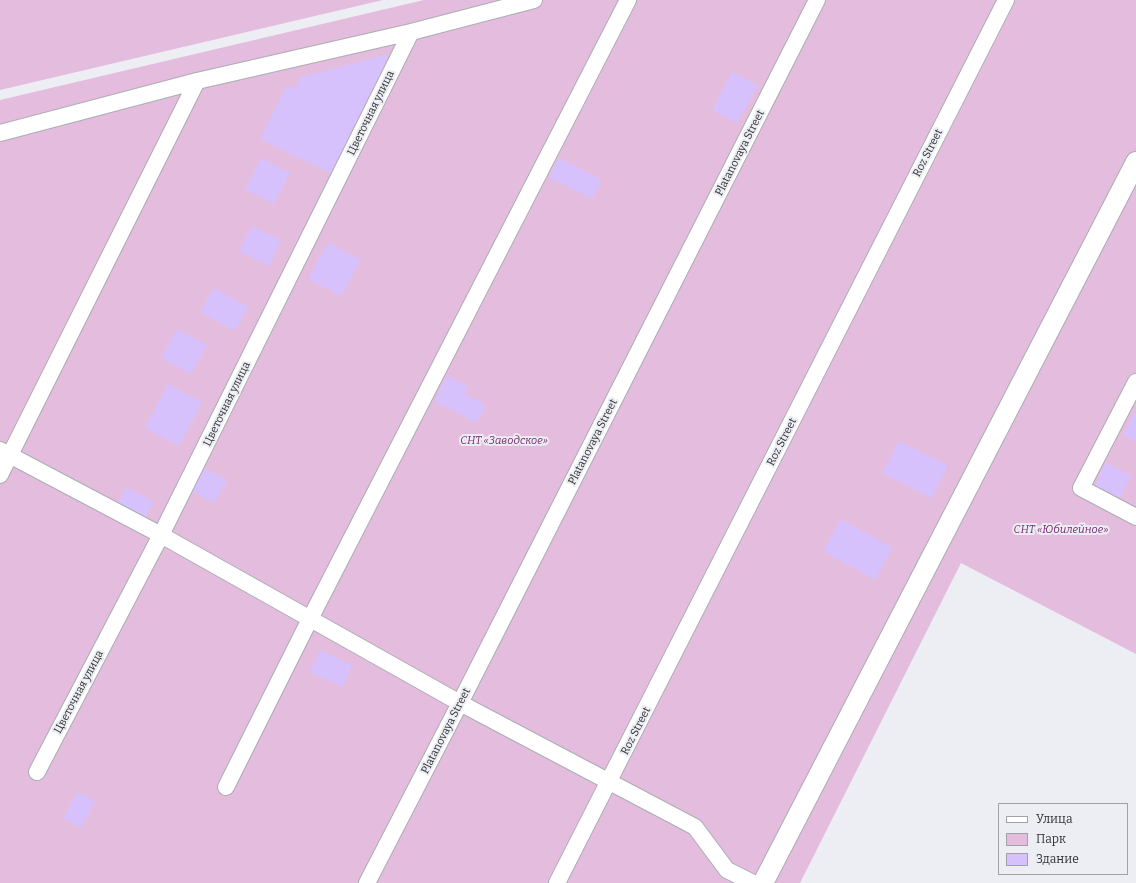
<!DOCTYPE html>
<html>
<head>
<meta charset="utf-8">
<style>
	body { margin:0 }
	#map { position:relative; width:1136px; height:883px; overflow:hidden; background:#eceef4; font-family:Bitter,serif }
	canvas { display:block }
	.legend { position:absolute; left:998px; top:803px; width:130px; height:72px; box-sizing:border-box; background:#eceef4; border:1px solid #a1a2a7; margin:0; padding:5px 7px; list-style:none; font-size:12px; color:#303033 }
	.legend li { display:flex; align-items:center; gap:8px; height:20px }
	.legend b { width:20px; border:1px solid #a1a2a7 }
</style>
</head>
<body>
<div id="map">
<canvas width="1136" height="883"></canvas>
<ul class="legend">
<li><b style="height:5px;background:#fff"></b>Улица</li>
<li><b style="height:11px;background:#e4bcde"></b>Парк</li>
<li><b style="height:11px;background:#d7c1fd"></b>Здание</li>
</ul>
</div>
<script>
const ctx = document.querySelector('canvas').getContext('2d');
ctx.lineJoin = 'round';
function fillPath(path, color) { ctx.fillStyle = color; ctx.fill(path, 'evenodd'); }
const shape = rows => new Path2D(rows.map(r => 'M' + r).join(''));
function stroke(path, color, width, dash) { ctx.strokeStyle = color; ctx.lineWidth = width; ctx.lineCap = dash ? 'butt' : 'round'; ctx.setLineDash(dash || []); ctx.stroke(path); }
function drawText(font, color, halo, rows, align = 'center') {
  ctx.font = font + ' Bitter,serif'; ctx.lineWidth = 4; ctx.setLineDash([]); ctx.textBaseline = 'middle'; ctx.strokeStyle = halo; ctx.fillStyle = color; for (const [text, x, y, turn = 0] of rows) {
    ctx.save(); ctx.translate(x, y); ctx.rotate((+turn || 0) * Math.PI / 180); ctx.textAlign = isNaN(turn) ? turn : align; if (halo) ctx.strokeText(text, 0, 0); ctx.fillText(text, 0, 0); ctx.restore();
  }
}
fillPath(shape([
	[0,0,383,0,0,90],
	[424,0,1136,0,1136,654,961,563,800,883,0,883,0,100]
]), '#e4bcde');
fillPath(shape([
	[390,54,332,174,260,139,286,86,294,89,301,77],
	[732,72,758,85,737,123,712,110],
	[261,158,290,173,274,204,245,189],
	[559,158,602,180,592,199,549,177],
	[252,226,281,240,269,266,239,251],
	[328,243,361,260,341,296,308,279],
	[214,288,248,307,235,331,200,312],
	[177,329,207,345,191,374,161,358],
	[447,376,469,387,465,394,486,405,477,423,434,401],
	[168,384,202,402,179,446,145,428],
	[1134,413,1136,414,1136,442,1123,435],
	[899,441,948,466,931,498,882,473],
	[1106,463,1131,476,1120,498,1095,485],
	[203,468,227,480,215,503,191,491],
	[126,487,154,502,144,520,116,505],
	[841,519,893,548,875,580,823,551],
	[320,650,352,665,343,687,310,672],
	[77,792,95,801,81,828,63,818]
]), '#d7c1fd');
const minor = shape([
	[0,133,197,81,411,32,534,0],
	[1136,382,1081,488,1136,517],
	[0,450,161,535,460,703,695,827,727,870,753,883],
	[0,475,197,81],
	[37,772,161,535,411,32],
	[226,787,310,619,628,0],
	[367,883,460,703,817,0],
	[557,883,1006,0]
]);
const tertiary = shape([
	[763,883,1136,162]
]);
stroke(minor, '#abadb2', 18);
stroke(tertiary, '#abadb2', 22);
stroke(minor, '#fff', 16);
stroke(tertiary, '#fff', 20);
drawText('11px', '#303033', '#eceef4', [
	["Цветочная улица",371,113,-64],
	["Platanovaya Street",740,153,-63],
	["Roz Street",928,153,-63],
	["Цветочная улица",227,404,-64],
	["Platanovaya Street",593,442,-63],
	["Roz Street",782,442,-63],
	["Цветочная улица",79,692,-62],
	["Platanovaya Street",446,731,-63],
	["Roz Street",636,731,-63]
]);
drawText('italic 11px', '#75296d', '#eceef4', [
	["СНТ «Заводское»",504,441],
	["СНТ «Юбилейное»",1061,530]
]);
</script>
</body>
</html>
